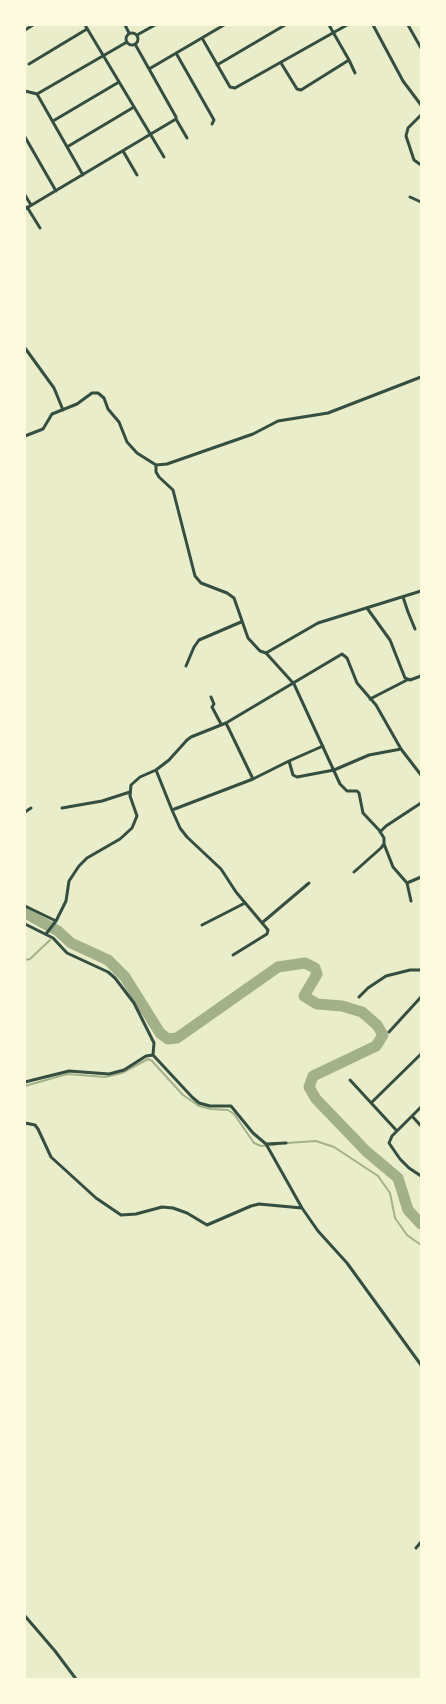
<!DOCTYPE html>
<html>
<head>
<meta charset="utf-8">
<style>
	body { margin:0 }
	#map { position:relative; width:446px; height:1704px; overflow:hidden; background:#e9edc9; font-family:Roboto,sans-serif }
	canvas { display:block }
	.frame { position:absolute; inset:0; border:26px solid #fefae0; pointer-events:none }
</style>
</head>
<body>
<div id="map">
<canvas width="446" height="1704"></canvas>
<div class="frame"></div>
</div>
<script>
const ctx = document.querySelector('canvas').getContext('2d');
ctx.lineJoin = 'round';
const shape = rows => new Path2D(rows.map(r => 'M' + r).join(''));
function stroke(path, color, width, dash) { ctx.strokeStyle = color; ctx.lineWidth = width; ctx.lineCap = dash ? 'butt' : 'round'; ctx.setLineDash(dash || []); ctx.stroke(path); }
stroke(shape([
	[25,960,30,959,50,940],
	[25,1086,67,1074,105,1077,122,1073,148,1059,152,1061,183,1095,199,1106,211,1109,228,1110,234,1114,254,1143,261,1146,275,1145],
	[287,1143,316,1141,334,1147,378,1176,390,1193,395,1218,407,1235,421,1245]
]), '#a3b18a', 2);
stroke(shape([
	[25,913,58,931,71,943,108,960,125,977,160,1033,168,1039,177,1038,278,967,305,963,315,968,317,974,304,996,317,1004,342,1006,362,1012,377,1025,383,1035,376,1046,313,1076,309,1087,316,1099,366,1151,398,1178,408,1210,421,1224]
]), '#a3b18a', 11);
stroke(shape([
	[85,25,164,157],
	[125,25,129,33],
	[373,25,403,81,421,105],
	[408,25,421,48],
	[25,30,33,25],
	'126 39a6 6 0 1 1 12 0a6 6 0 1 1-12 0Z',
	[137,35,155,25],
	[202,38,230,87,235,88,347,25],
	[176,53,214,120,212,124],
	[349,60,355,73],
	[281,63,297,89,301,90,349,60,329,25],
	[29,64,87,29],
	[217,65,285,25],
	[149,69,224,25],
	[25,91,37,94],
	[421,115,408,128,406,136,414,160,421,165],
	[176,119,187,138],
	[53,121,119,82],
	[25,137,56,191],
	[67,147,134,107],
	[123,151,137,175],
	[83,175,37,94,127,42],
	[25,195,31,205],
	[410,197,421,202],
	[27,207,40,228],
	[25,209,176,119,176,117,135,44],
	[25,348,54,388,63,410],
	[25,436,43,429,52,414,77,404,92,393,98,393,104,398,108,409,119,422,127,442,137,453,156,465,167,464,253,434,278,421,328,413,421,377],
	[156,465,156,472,159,477,173,490,195,576,201,583,227,593,234,598,248,638,260,651,266,653,318,623,421,591],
	[403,597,408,612,415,629],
	[367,608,390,640,405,678,410,680,421,676],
	[266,653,294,684,340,784,347,791,357,791,359,793,363,813,379,830,384,838,384,844,381,848,354,872],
	[186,666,194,647,199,640,241,622],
	[211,697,214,704,212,707,221,724],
	[370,699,407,680],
	[226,723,253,779],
	[289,761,323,746],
	[62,808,102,801,130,792],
	[172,810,253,779,289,761,293,775,297,777,334,770,369,755,401,749],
	[25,812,31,808],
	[380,832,386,826,421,803],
	[384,844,393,867,407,883,411,901],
	[407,883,421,877],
	[25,906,56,921],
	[263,922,309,883],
	[25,924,53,938,67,953,108,972,115,978,134,1003,154,1043,153,1055,192,1097,199,1103,210,1106,231,1106,253,1133,266,1144,302,1208,318,1231,347,1263,421,1365],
	[202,925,245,903],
	[46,934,56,921,66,901,69,881,79,866,87,858,120,839,132,828,137,816,130,796,131,785,140,777,156,770],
	[233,955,267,934,268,930,236,892,221,869,187,837,180,828,172,810,156,770,169,760,187,740,191,737,226,723,342,654,347,658,357,683,376,705,401,749,421,775],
	[359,997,368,988,386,976,410,970,421,970],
	[389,1032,421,997],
	[350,1080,397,1131],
	[25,1082,69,1071,109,1074,124,1070,146,1056,153,1055],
	[371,1103,421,1054],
	[421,1107,392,1136,389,1143,400,1159,409,1168,421,1176],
	[412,1116,421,1126],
	[25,1123,35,1125,38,1129,51,1157,96,1198,121,1215,136,1214,162,1207,173,1208,187,1213,207,1225,251,1206,259,1204,302,1208],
	[266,1144,286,1143],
	[416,1548,421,1542],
	[25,1616,55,1651,76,1679]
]), '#344e41', 3);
</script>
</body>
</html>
